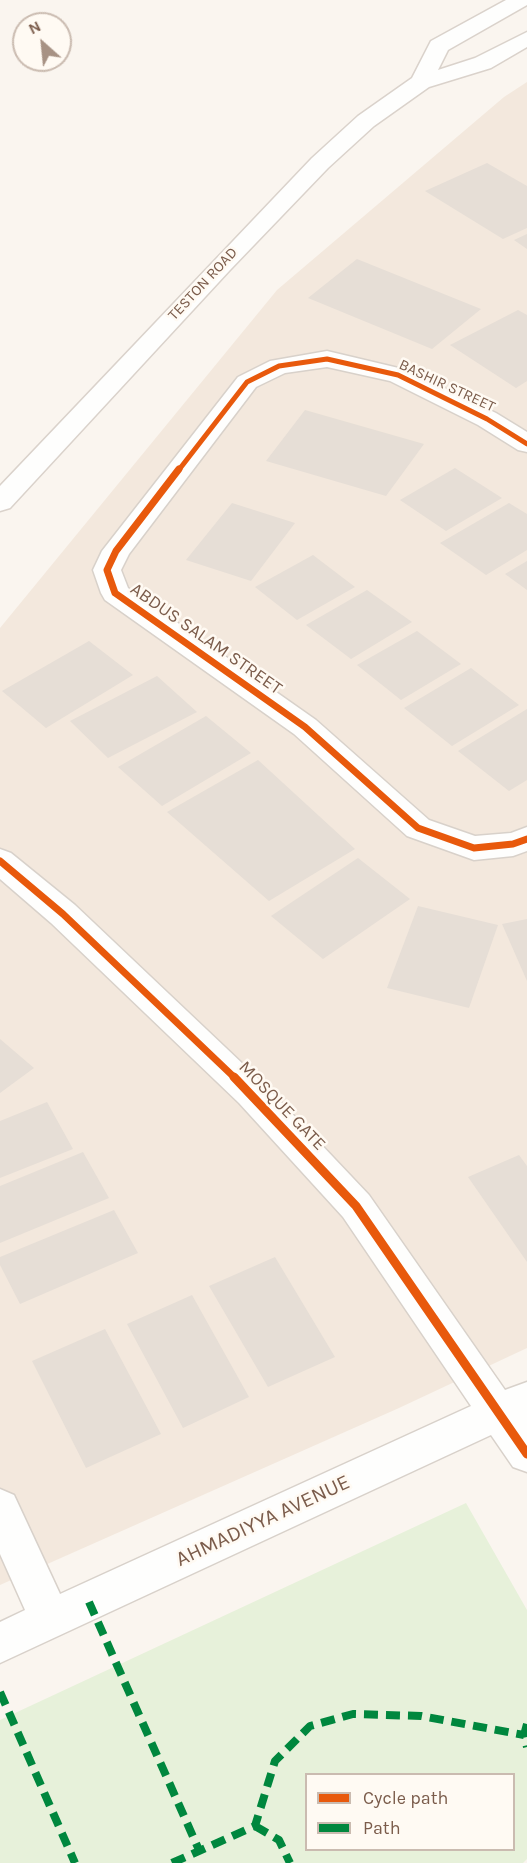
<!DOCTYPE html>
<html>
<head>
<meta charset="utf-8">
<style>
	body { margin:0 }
	#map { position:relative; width:527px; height:1863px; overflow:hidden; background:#faf5ef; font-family:Karla,sans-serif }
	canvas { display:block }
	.legend { position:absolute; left:305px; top:1773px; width:210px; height:78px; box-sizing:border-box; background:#fffaf3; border:2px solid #cabbb0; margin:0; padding:8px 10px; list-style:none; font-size:18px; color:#7b5c4b }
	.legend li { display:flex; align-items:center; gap:12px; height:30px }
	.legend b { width:30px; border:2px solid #cabbb0 }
	.north { position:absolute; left:12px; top:12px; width:60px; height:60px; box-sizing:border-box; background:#fffaf3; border:2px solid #cabbb0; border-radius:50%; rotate:333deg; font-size:16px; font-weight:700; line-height:24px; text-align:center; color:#7b5c4b }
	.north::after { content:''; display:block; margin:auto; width:21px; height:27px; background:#a79284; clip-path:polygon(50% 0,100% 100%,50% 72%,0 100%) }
</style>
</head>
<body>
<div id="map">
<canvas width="527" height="1863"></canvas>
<ul class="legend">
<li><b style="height:8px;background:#e8590c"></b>Cycle path</li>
<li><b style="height:8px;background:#00873e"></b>Path</li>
</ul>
<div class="north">N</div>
</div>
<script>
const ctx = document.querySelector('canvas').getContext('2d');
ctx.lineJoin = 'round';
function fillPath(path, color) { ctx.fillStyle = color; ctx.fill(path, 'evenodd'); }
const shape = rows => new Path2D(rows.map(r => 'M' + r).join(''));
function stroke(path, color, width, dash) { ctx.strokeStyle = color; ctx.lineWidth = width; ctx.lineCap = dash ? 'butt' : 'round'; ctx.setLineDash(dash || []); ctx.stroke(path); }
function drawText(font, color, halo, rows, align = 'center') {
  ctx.font = font + ' Karla,sans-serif'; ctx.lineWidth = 5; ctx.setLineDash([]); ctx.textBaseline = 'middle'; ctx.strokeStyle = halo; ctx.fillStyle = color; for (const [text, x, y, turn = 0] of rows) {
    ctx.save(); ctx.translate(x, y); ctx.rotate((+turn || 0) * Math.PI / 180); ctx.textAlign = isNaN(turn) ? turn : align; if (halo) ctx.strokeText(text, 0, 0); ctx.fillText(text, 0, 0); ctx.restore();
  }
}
fillPath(shape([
	[527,82,527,1348,399,1408,0,1585,0,628,277,290,504,97]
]), '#f3e8dd');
fillPath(shape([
	[466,1503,527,1610,527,1859,523,1863,0,1863,0,1720],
	[306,1774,514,1774,514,1850,306,1850]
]), '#e7f1da');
fillPath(shape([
	[487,163,527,186,527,228,503,239,425,191],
	[527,234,527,249,514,240],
	[357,259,481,309,432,349,308,298],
	[518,310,527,315,527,381,516,388,450,345],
	[305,410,424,444,386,496,266,461],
	[455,468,502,498,446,531,400,500],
	[232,503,295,523,251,581,186,560],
	[509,503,527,514,527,550,486,575,440,543],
	[313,555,355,587,297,620,255,587],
	[527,561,527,590,505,574],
	[367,590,412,622,351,659,306,625],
	[417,631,461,664,401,700,357,665],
	[89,641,133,675,46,728,2,691],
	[471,668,519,705,452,746,404,708],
	[157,676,197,712,108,758,70,721],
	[527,709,527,780,509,791,458,751],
	[206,716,251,753,162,806,118,767],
	[258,760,355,849,269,901,167,812],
	[358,858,410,899,323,959,271,916],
	[418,906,498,925,469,1008,387,988],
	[527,919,527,981,502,924],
	[0,1039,34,1068,0,1093],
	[47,1102,73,1149,0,1178,0,1121],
	[83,1152,109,1198,0,1243,0,1186],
	[519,1155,527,1166,527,1262,468,1177],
	[114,1210,138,1253,20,1304,0,1265,0,1257],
	[275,1257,335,1357,268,1387,209,1286],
	[192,1295,249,1397,183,1428,127,1324],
	[105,1329,161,1434,86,1468,32,1361]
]), '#e6ded6');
const street = shape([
	[327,351,407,370,496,413,527,432,527,452,518,450,478,425,390,381,327,367,285,373,256,387,129,554,121,570,128,588,316,720,429,820,475,836,511,833,527,827,527,851,513,856,474,860,407,836,294,734,105,600,101,593,93,570,102,551,238,377,270,361,327,351],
	[0,849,11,853,75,905,263,1083,369,1195,505,1390,527,1382,527,1472,513,1467,491,1435,0,1663,0,1622,25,1610,0,1554,0,1489,14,1495,60,1594,471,1406,343,1217,239,1103,51,923,0,879,0,849]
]);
const secondary = shape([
	[506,0,527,0,527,5,448,50,438,70,475,58,527,32,527,47,491,68,429,87,374,126,328,168,230,270,10,508,0,511,0,486,312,158,358,116,412,78,431,41,506,0]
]);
stroke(street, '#d8d1ca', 3);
stroke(secondary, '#dad2cb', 3);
fillPath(street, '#fefefd');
fillPath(secondary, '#fefefd');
stroke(shape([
	[89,1602,199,1850],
	[0,1692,75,1863],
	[527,1724,524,1735,527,1747],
	[255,1826,279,1840,290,1863],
	[172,1863,255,1826,275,1761,310,1726,353,1714,421,1716,524,1735]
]), '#00873e', 8, [14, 8]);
stroke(shape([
	[178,471,247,382,279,366,327,359,398,375,487,419,527,444]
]), '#e8590c', 5);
stroke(shape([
	[179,469,116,551,107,570,115,593,305,727,418,828,474,848,513,844,527,839],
	[0,861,63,914,236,1079]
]), '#e8590c', 7);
stroke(shape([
	[234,1077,356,1206,527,1454]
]), '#e8590c', 9);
drawText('15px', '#7b5c4b', '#fffaf3', [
	["TESTON ROAD",203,284,-47],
	["BASHIR STREET",447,386,25]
]);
drawText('18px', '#7b5c4b', '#fffaf3', [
	["ABDUS SALAM STREET",206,639,35],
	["MOSQUE GATE",282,1106,46]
]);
drawText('21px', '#7b5c4b', '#fffaf3', [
	["AHMADIYYA AVENUE",263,1521,-25]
]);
</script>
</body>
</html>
